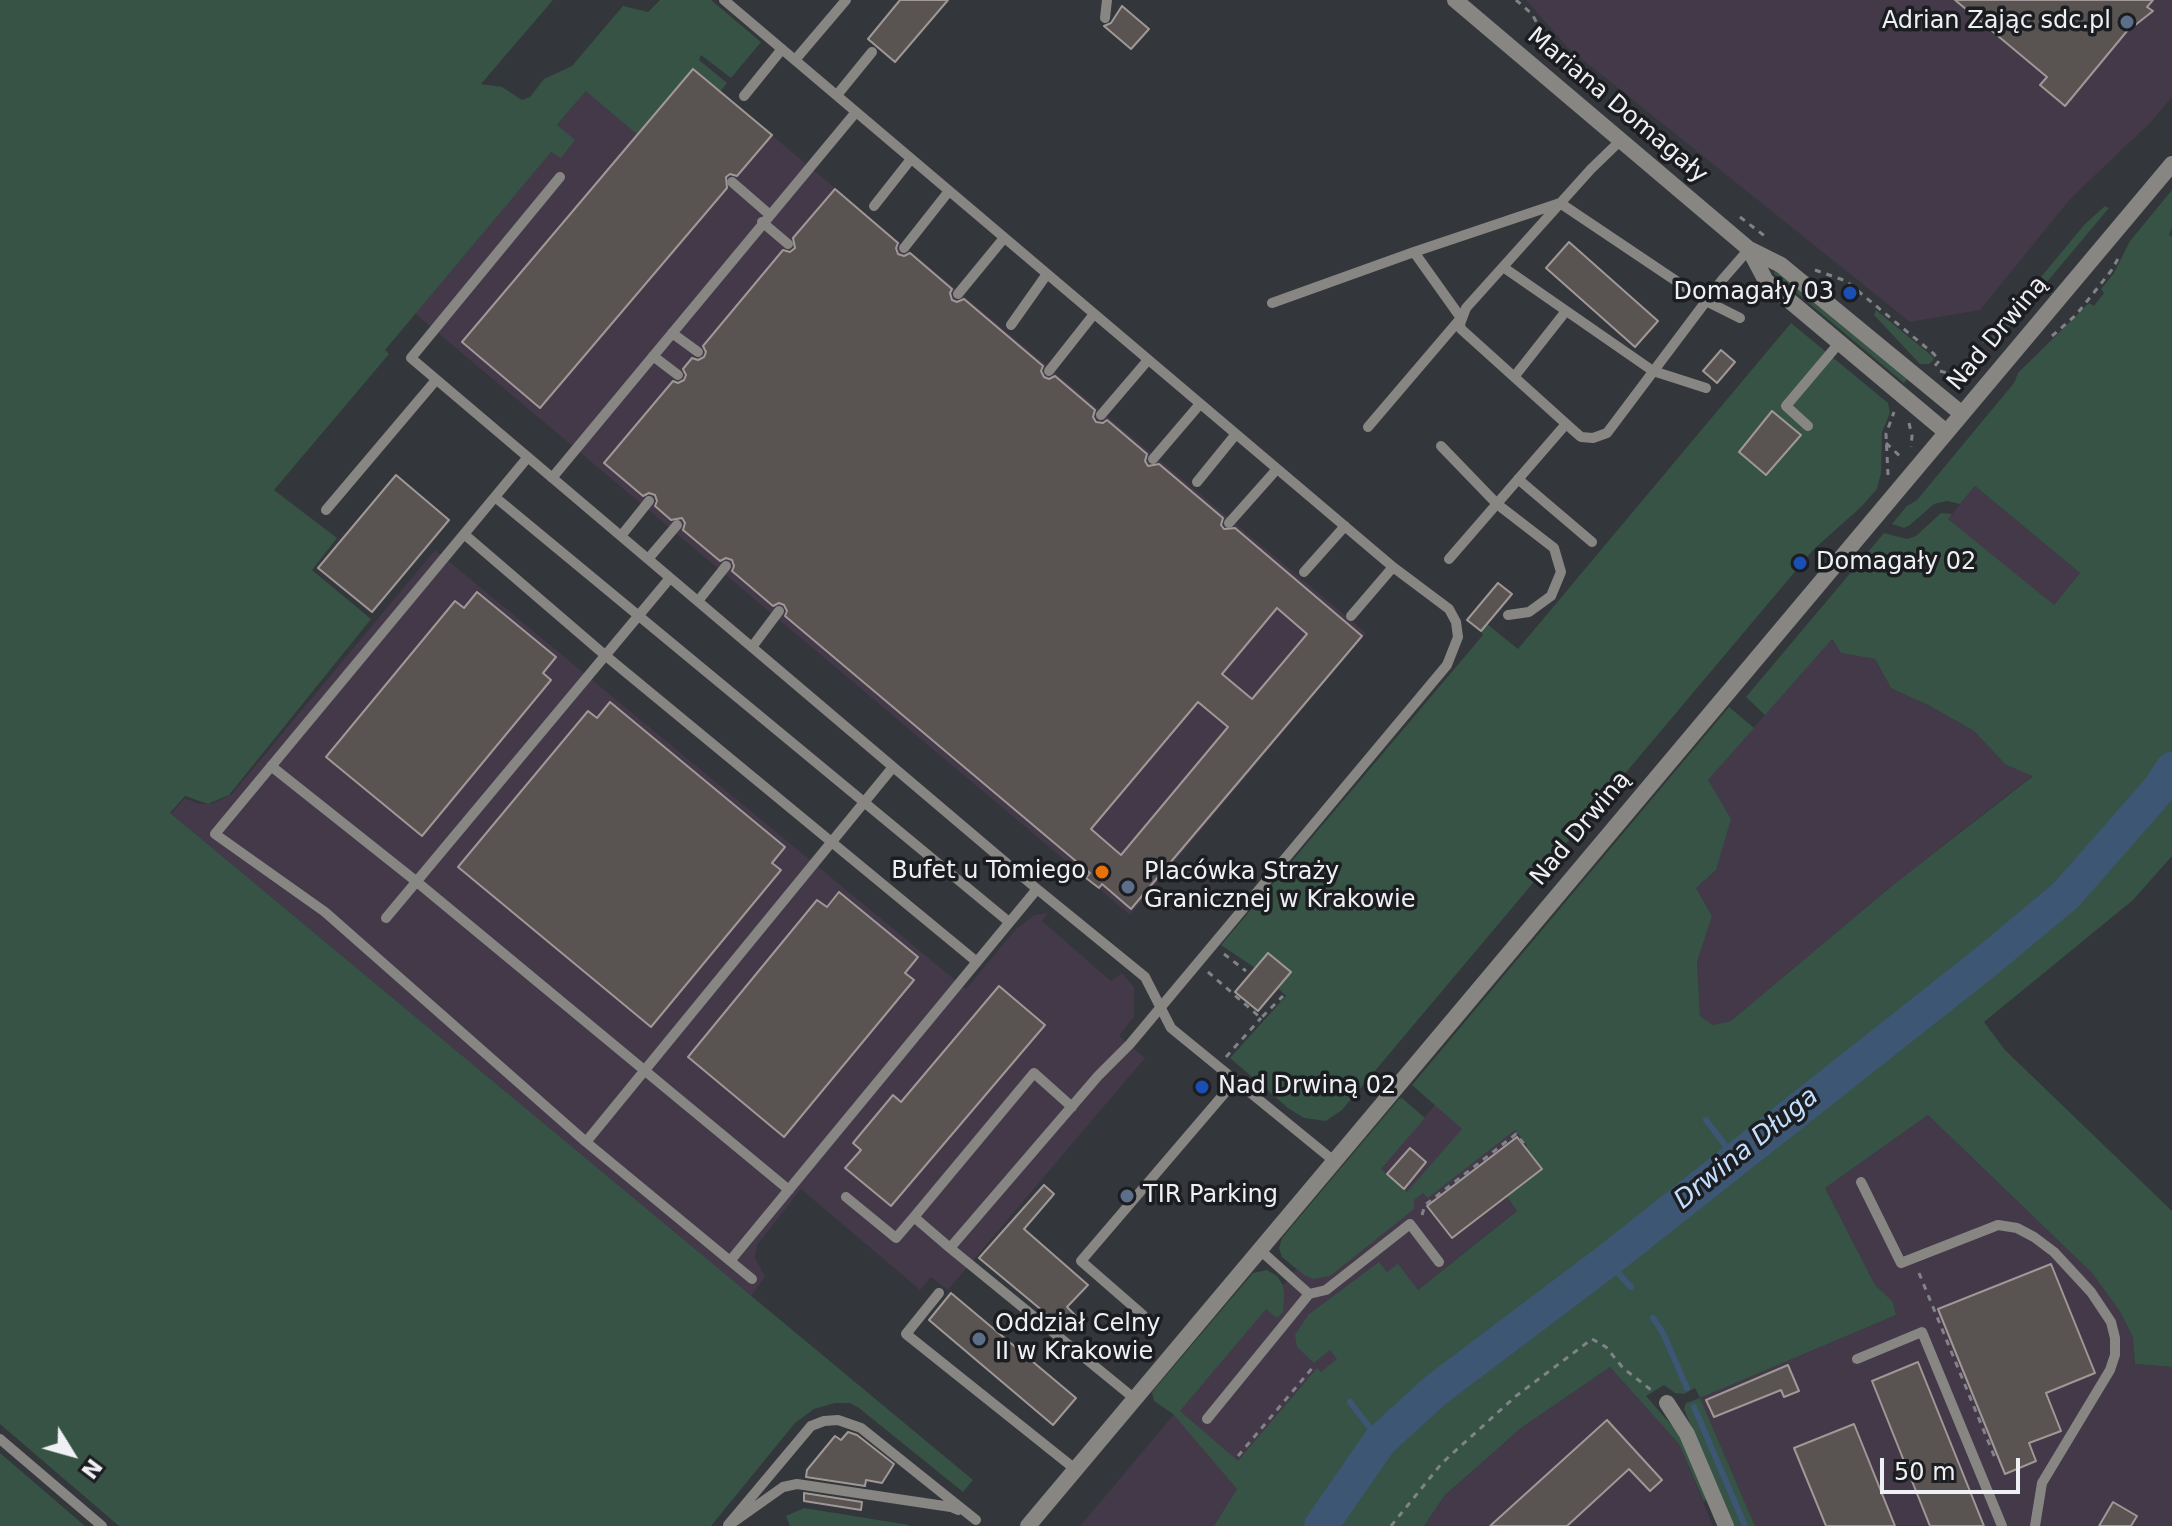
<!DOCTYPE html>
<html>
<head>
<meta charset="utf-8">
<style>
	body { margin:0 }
	#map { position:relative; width:2172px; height:1526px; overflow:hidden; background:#33363b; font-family:"DejaVu Sans",sans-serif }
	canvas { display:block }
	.north { position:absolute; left:32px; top:1414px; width:80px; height:80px; -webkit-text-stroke:6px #1c1d20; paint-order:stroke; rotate:127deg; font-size:22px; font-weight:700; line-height:32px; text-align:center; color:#eef0f3 }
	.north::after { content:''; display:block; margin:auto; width:28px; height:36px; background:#eef0f3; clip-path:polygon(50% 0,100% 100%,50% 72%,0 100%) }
	.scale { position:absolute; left:1880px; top:1458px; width:140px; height:36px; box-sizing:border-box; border:4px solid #eef0f3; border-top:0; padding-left:10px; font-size:24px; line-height:28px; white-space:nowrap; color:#eef0f3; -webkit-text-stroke:6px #1c1d20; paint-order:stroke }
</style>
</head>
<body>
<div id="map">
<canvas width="2172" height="1526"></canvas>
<div class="north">N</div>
<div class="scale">50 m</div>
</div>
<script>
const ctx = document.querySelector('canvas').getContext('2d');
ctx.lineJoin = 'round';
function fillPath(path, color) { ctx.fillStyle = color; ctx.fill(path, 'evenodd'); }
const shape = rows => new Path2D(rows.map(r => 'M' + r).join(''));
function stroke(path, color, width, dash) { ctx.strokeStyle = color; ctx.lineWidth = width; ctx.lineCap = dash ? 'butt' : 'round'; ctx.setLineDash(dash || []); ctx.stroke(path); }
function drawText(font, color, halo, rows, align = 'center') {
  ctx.font = font + ' "DejaVu Sans",sans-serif'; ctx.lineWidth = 7; ctx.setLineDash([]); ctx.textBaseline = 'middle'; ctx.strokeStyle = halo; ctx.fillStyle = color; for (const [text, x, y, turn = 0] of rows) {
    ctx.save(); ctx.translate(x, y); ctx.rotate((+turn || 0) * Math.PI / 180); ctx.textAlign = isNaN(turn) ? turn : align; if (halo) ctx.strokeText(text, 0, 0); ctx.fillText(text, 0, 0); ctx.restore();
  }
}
fillPath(shape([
	[1526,0,2172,0,2172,97,2150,123,2071,198,1980,310,1910,322,1568,48],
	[693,69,1366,633,1130,915,406,306,586,91],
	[1975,486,2080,573,2053,606,1948,519],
	[435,550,966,989,1015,930,1034,915,1048,913,1042,921,1111,981,1122,973,1134,987,1134,1017,1119,1036,1145,1058,948,1290,931,1277,920,1290,801,1189,757,1245,755,1258,765,1277,751,1296,171,814,185,798,199,804,211,804,232,794],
	[1831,639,1841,653,1875,659,1891,688,1930,706,1974,731,2006,765,2033,775,1893,885,1731,1021,1713,1025,1700,1016,1697,962,1712,916,1696,888,1716,870,1708,780],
	[1546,973,1558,1178,1399,1305,1237,1490,1214,1526,1080,1526],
	[1928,1115,2092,1273,2119,1310,2133,1337,2135,1364,2172,1367,2172,1526,1755,1526,1700,1398,1896,1315,1893,1302,1875,1286,1825,1188],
	[1610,1367,1679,1444,1713,1526,1424,1526,1444,1496,1521,1428]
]), '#433949');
fillPath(shape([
	[0,0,553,0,481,84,502,87,522,100,530,97,544,79,572,66,623,6,648,12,660,0,711,0,761,42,731,78,701,55,699,60,727,83,720,92,693,69,638,135,586,91,557,125,575,140,561,158,551,152,385,350,389,354,274,490,337,538,312,570,371,619,229,795,208,804,185,796,170,813,973,1480,963,1492,859,1408,850,1403,835,1403,814,1409,795,1423,711,1526,119,1526,0,1424],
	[2172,190,2172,227,2169,235,2172,237,2172,856,2133,900,1984,1022,2005,1050,2172,1211,2172,1367,2135,1364,2133,1337,2119,1310,2092,1273,1928,1115,1825,1188,1875,1285,1893,1302,1896,1315,1700,1398,1755,1526,1733,1526,1684,1409,1686,1403,1700,1398,1695,1388,1684,1394,1675,1393,1664,1385,1646,1396,1680,1435,1707,1498,1704,1502,1679,1444,1610,1367,1521,1428,1444,1496,1424,1526,1214,1526,1237,1489,1173,1414,1154,1401,1152,1392,1253,1273,1267,1270,1277,1276,1283,1285,1284,1295,1283,1312,1277,1318,1266,1309,1180,1411,1238,1461,1317,1368,1321,1372,1337,1359,1330,1350,1314,1363,1297,1347,1295,1335,1308,1315,1379,1262,1387,1272,1398,1264,1418,1290,1517,1211,1507,1196,1527,1145,1515,1130,1428,1198,1423,1193,1414,1200,1414,1209,1330,1276,1313,1279,1304,1275,1282,1257,1279,1248,1282,1238,1399,1099,1402,1098,1425,1118,1381,1169,1407,1192,1462,1129,1412,1085,1729,707,1754,728,1708,780,1731,819,1716,870,1696,888,1712,916,1697,962,1700,1016,1713,1025,1731,1021,1893,885,2033,776,2006,765,1974,731,1930,706,1891,688,1875,659,1841,653,1832,639,1765,715,1746,697,1884,533,1907,539,1916,536,1941,513,1952,514,1948,519,2054,605,2080,573,1975,486,1960,504,1947,501,1934,504,1910,525,1904,528,1892,524,1907,506,1917,500,2014,383,2018,373,2089,303,2094,306,2104,293,2101,289,2114,273,2130,241],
	[2105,206,2109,208,1999,339,1987,342,2085,224],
	[1775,269,1907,379,1904,383,1774,274],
	[1876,310,1932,356,1934,359,1929,364,1920,364,1874,315],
	[1791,323,1888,403,1890,413,1882,432,1881,473,1877,489,1861,507,1814,549,1342,1110,1326,1121,1304,1118,1288,1108,1230,1058,1286,996,1278,988,1291,972,1269,953,1255,968,1221,945,1483,635,1481,631,1487,624,1518,649],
	[0,1453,85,1526,0,1526],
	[804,1508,909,1525,909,1526,790,1526,786,1516]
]), '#365345');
stroke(shape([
	[1706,1120,1735,1158],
	[1607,1261,1631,1287],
	[1653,1318,1663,1333,1687,1388],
	[1350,1402,1380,1441],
	[1694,1407,1745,1526]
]), '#3c5674', 6);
stroke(shape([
	[1321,1526,1380,1441,1436,1390,1607,1261,1988,960,2066,895,2159,789,2172,769]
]), '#3c5674', 34);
const building = shape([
	[900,0,948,0,895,62,868,39,900,0],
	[1955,0,2153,0,2147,7,2153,11,2134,26,2132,25,2065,106,2040,85,2047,77,1955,0],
	[1122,6,1149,29,1131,49,1104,26,1111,23,1122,6],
	[693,69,772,135,737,176,730,174,726,177,727,188,540,408,462,342,693,69],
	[835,189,898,243,896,248,898,254,904,256,910,253,952,289,950,293,952,300,957,302,964,299,1043,366,1041,371,1044,377,1049,379,1055,376,1095,410,1093,417,1096,422,1103,423,1107,420,1147,454,1145,461,1148,466,1159,464,1223,518,1221,525,1224,529,1235,528,1362,636,1131,909,1102,884,1099,888,1086,878,1090,873,785,616,787,611,784,605,779,603,773,606,732,571,734,566,732,560,726,558,720,561,683,530,685,523,682,518,671,520,655,506,657,501,655,495,649,493,643,496,604,463,673,381,678,383,684,380,686,375,683,369,692,358,698,360,704,357,706,352,703,346,783,250,790,252,795,248,793,238,835,189],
	[1277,608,1307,634,1252,699,1222,674,1277,608],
	[1198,702,1228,727,1121,855,1091,829,1198,702],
	[1569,242,1658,321,1635,347,1546,268,1569,242],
	[1721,350,1735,362,1717,383,1703,371,1721,350],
	[1772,411,1801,435,1766,475,1739,452,1772,411],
	[396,475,449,520,372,612,318,568,396,475],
	[1498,583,1512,594,1481,631,1467,620,1498,583],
	[477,592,556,657,543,673,551,680,422,836,326,757,455,601,464,608,477,592],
	[610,702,785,847,772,863,781,870,651,1027,458,867,588,711,597,718,610,702],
	[839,892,918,957,905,973,914,980,784,1137,688,1057,817,900,827,907,839,892],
	[1268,953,1291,972,1258,1011,1235,992,1268,953],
	[999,986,1045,1025,891,1206,845,1168,861,1150,853,1143,893,1095,901,1102,999,986],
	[1517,1137,1542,1169,1452,1238,1427,1206,1517,1137],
	[1410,1148,1426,1162,1404,1189,1387,1174,1410,1148],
	[1044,1185,1054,1194,1024,1229,1088,1285,1067,1307,1081,1321,1070,1331,1059,1319,1056,1322,979,1258,1044,1185],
	[2051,1264,2095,1373,2046,1393,2061,1431,2029,1443,2036,1461,2005,1474,1938,1309,2051,1264],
	[951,1293,1076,1398,1053,1425,929,1320,951,1293],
	[1918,1362,1984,1526,1930,1526,1872,1381,1918,1362],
	[1788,1365,1799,1391,1784,1397,1781,1390,1714,1417,1706,1400,1788,1365],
	[1607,1420,1662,1480,1650,1491,1629,1469,1567,1526,1490,1526,1607,1420],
	[1854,1424,1895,1526,1826,1526,1794,1448,1854,1424],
	[848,1432,857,1435,894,1464,882,1483,866,1480,865,1486,806,1477,807,1470,835,1436,841,1440,848,1432],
	[804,1493,862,1502,861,1510,804,1501,804,1493],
	[2113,1502,2137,1516,2131,1526,2099,1526,2113,1502]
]);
fillPath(building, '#595351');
stroke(building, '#a09896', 2);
stroke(shape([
	[1516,0,1532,14,1560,65],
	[1740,217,1766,237],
	[1815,270,1846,281,1934,354,1939,361,1933,368],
	[2052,336,2076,315,2111,271,2119,257],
	[1940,371,1951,374,1965,371,1979,355,1985,340],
	[1909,423,1912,436,1911,447],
	[1886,443,1903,459],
	[1888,475,1886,434,1894,412],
	[1224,954,1246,971],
	[1208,972,1261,1018,1283,996],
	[1226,1057,1261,1018],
	[1422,1215,1425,1205,1516,1134,1525,1145],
	[1919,1273,1995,1458],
	[1238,1456,1314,1366],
	[1391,1526,1442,1463,1516,1396,1592,1339,1606,1347,1623,1368,1655,1393]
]), '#808387', 3, [6, 6]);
stroke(shape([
	[724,0,1393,567,1449,609,1456,622,1458,637,1447,665,1130,1044,1098,1076,950,1248,914,1217,896,1238,846,1197],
	[1105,18,1107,0],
	[795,60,846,0],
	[837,95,872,52],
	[744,96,782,49],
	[1621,140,1591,169,1466,308,1460,324,1461,329,1573,430,1581,437,1593,438,1607,433,1722,280,1749,249],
	[560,177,411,358,1037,889,1145,977,1171,1028,1334,1161],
	[732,182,770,215],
	[874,206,911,159],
	[762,222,788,244],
	[904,248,949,191],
	[1414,252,1560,203,1706,301,1740,318],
	[1503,267,1653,371,1706,388],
	[958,294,1004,238],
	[1272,303,1414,252,1461,318,1368,427],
	[1011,325,1047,274],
	[672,333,698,352],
	[653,356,678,375],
	[1049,371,1094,314],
	[1514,377,1566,311],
	[1101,415,1148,360],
	[1808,426,1786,406,1840,342],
	[1441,446,1497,504,1554,548,1561,572,1551,596,1529,612,1508,615],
	[528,457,215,834,325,912,586,1142,752,1279],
	[1153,459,1200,404],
	[552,478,856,112],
	[1518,479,1592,542],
	[1197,482,1236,434],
	[495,497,1009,922],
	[326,510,436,380],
	[1229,523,1277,469],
	[464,534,606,656,977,962],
	[621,536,649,501],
	[648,559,677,525],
	[1449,559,1566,424],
	[1304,572,1345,526],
	[698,601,726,566],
	[1351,616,1393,567],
	[752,647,779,611],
	[271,766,417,882,789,1190],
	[386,918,670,578],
	[586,1142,893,767],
	[1861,1182,1901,1263,1998,1225,2017,1228,2034,1237,2054,1252,2091,1292,2111,1322,2115,1338,2115,1355,2110,1370,2042,1483,2035,1526],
	[914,1217,1034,1073,1072,1107],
	[950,1248,1135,1399],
	[1260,1250,1309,1294],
	[730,1261,1037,889],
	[939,1293,906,1334,1075,1469],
	[1143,1315,1081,1261,1235,1081],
	[1857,1359,1922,1332,2002,1526],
	[1207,1419,1309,1294,1326,1290,1410,1224,1439,1262],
	[0,1439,102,1526],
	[735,1521,783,1487,797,1484,951,1507,958,1510],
	[728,1525,811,1426,824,1421,838,1420,861,1428,976,1520]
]), '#878683', 10);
stroke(shape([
	[1455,0,1749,249,1781,265,1962,414],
	[1749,249,1766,281,1946,432],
	[1667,1403,1687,1434,1726,1526],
	[1028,1526,2172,164]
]), '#878683', 16);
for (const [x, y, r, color] of [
	[2127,22,8,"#5c6f8a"],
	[1850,293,8,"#1a4fb4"],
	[1800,563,8,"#1a4fb4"],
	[1102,872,8,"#e8710a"],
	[1128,887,8,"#5c6f8a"],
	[1202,1087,8,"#1a4fb4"],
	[1127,1196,8,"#5c6f8a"],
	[979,1339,8,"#5c6f8a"]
]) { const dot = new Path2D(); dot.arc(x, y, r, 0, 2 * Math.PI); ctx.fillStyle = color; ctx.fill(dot); stroke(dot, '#1c1d20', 3); }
drawText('24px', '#eef0f3', '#1c1d20', [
	["Adrian Zając sdc.pl",2111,22,"right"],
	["Domagały 03",1834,293,"right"],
	["Domagały 02",1816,563],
	["Bufet u Tomiego",1086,872,"right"],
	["Placówka Straży",1144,873],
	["Granicznej w Krakowie",1144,901],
	["Nad Drwiną 02",1218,1087],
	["TIR Parking",1143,1196],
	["Oddział Celny",995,1325],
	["II w Krakowie",995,1353]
], 'left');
drawText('24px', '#eef0f3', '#1c1d20', [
	["Mariana Domagały",1617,106,40],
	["Nad Drwiną",1998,334,-50],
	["Nad Drwiną",1581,829,-50]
]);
drawText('italic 26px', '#c3dfff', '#1c1d20', [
	["Drwina Długa",1747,1149,-39]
]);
</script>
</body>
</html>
